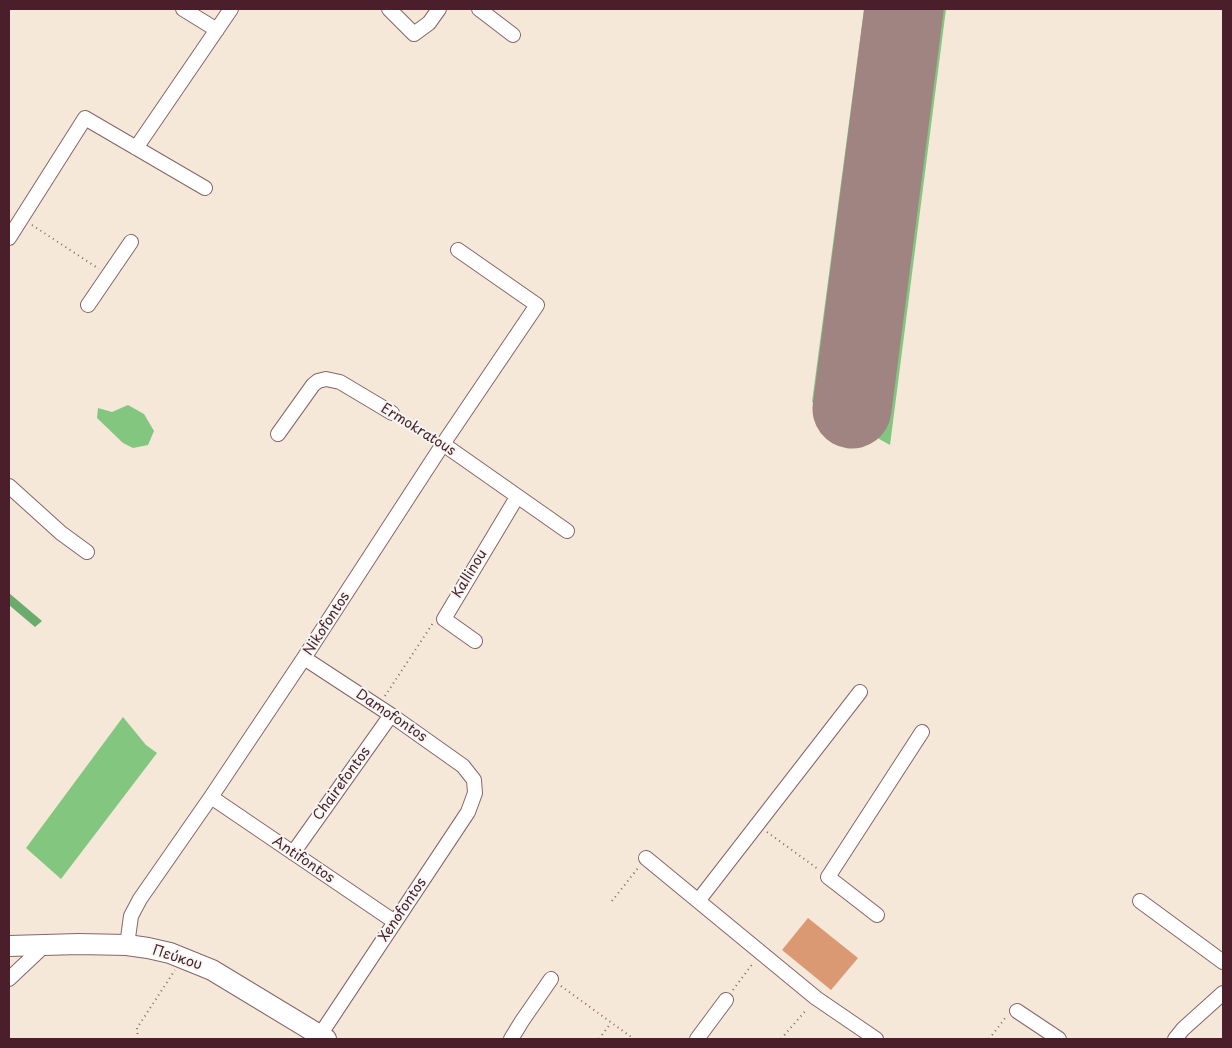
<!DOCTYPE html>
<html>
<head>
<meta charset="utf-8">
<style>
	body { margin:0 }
	#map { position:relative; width:1232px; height:1048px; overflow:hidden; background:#f5e8d8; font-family:"Playpen Sans",sans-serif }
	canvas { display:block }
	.frame { position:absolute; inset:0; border:10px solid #4a1f2b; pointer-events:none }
</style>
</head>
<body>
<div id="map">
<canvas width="1232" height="1048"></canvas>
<div class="frame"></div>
</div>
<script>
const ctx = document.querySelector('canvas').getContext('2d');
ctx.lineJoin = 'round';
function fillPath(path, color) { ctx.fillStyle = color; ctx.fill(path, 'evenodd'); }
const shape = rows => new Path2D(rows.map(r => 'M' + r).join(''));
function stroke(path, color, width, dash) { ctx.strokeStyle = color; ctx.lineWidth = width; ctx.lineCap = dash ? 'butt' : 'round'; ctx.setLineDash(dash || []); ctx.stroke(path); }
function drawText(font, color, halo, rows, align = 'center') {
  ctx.font = font + ' "Playpen Sans",sans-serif'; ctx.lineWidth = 4; ctx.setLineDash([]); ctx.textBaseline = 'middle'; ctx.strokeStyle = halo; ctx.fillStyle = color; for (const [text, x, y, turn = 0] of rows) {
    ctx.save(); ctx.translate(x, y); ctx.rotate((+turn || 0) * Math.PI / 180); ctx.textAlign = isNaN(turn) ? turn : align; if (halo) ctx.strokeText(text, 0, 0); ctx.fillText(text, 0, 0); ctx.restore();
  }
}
fillPath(shape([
	[864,9,885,9,833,409,872,430,926,9,946,9,890,445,812,402],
	[128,405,144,414,154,431,148,445,133,448,123,443,97,418,98,408,112,412],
	[123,717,146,745,157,753,61,879,26,848]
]), '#83c680');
fillPath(shape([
	[9,593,42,621,35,627,9,605]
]), '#6aab6e');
stroke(shape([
	[852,409,904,9]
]), '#a08482', 79);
fillPath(shape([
	[808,918,858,958,831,990,782,950]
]), '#da9873');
const street = shape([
	[183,9,217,30],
	[389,9,414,34,429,23,439,9],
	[479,9,513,35],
	[136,148,231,9],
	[9,238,85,118,205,188],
	[88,305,131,242],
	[278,434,313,385,318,381,326,379,340,382,392,413],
	[443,444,567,531],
	[9,486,61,533,87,552],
	[475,641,444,619,517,497],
	[304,658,391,715,463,766,474,780,475,793,468,812,320,1035],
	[211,797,395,922],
	[293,853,391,715],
	[646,858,816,998,876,1039],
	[698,901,860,692],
	[1140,901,1223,962],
	[877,915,828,877,922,732],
	[127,945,131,916,140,899,211,797,304,658,443,444,537,305,458,250],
	[9,979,44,946],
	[1017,1011,1059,1039],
	[511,1039,522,1021,551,979],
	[697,1039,726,1000],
	[1175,1039,1183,1029,1223,993]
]);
const secondary = shape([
	[9,946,79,944,127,945,148,948,170,953,212,970,326,1039]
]);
stroke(street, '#866568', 16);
stroke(secondary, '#866568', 22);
stroke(shape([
	[32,225,99,269],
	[403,419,433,438],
	[385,696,433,623],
	[767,832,818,869],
	[612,901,638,868],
	[561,986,634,1039],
	[733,990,754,962],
	[138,1039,137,1028,175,970],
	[599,1039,611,1023],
	[781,1039,807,1009],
	[989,1039,1006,1017]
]), '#866568', 2, [1, 4]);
stroke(street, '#fff', 14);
stroke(secondary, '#fff', 20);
drawText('14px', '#4a1f2b', '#f6f6f2', [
	["Ermokratous",418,430,32],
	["Kallinou",470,574,-59],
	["Nikofontos",327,624,-57],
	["Damofontos",391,716,34],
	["Chairefontos",342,784,-54],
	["Antifontos",303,860,34],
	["Xenofontos",403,910,-56],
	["Πεύκου",177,958,18]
]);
</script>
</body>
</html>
